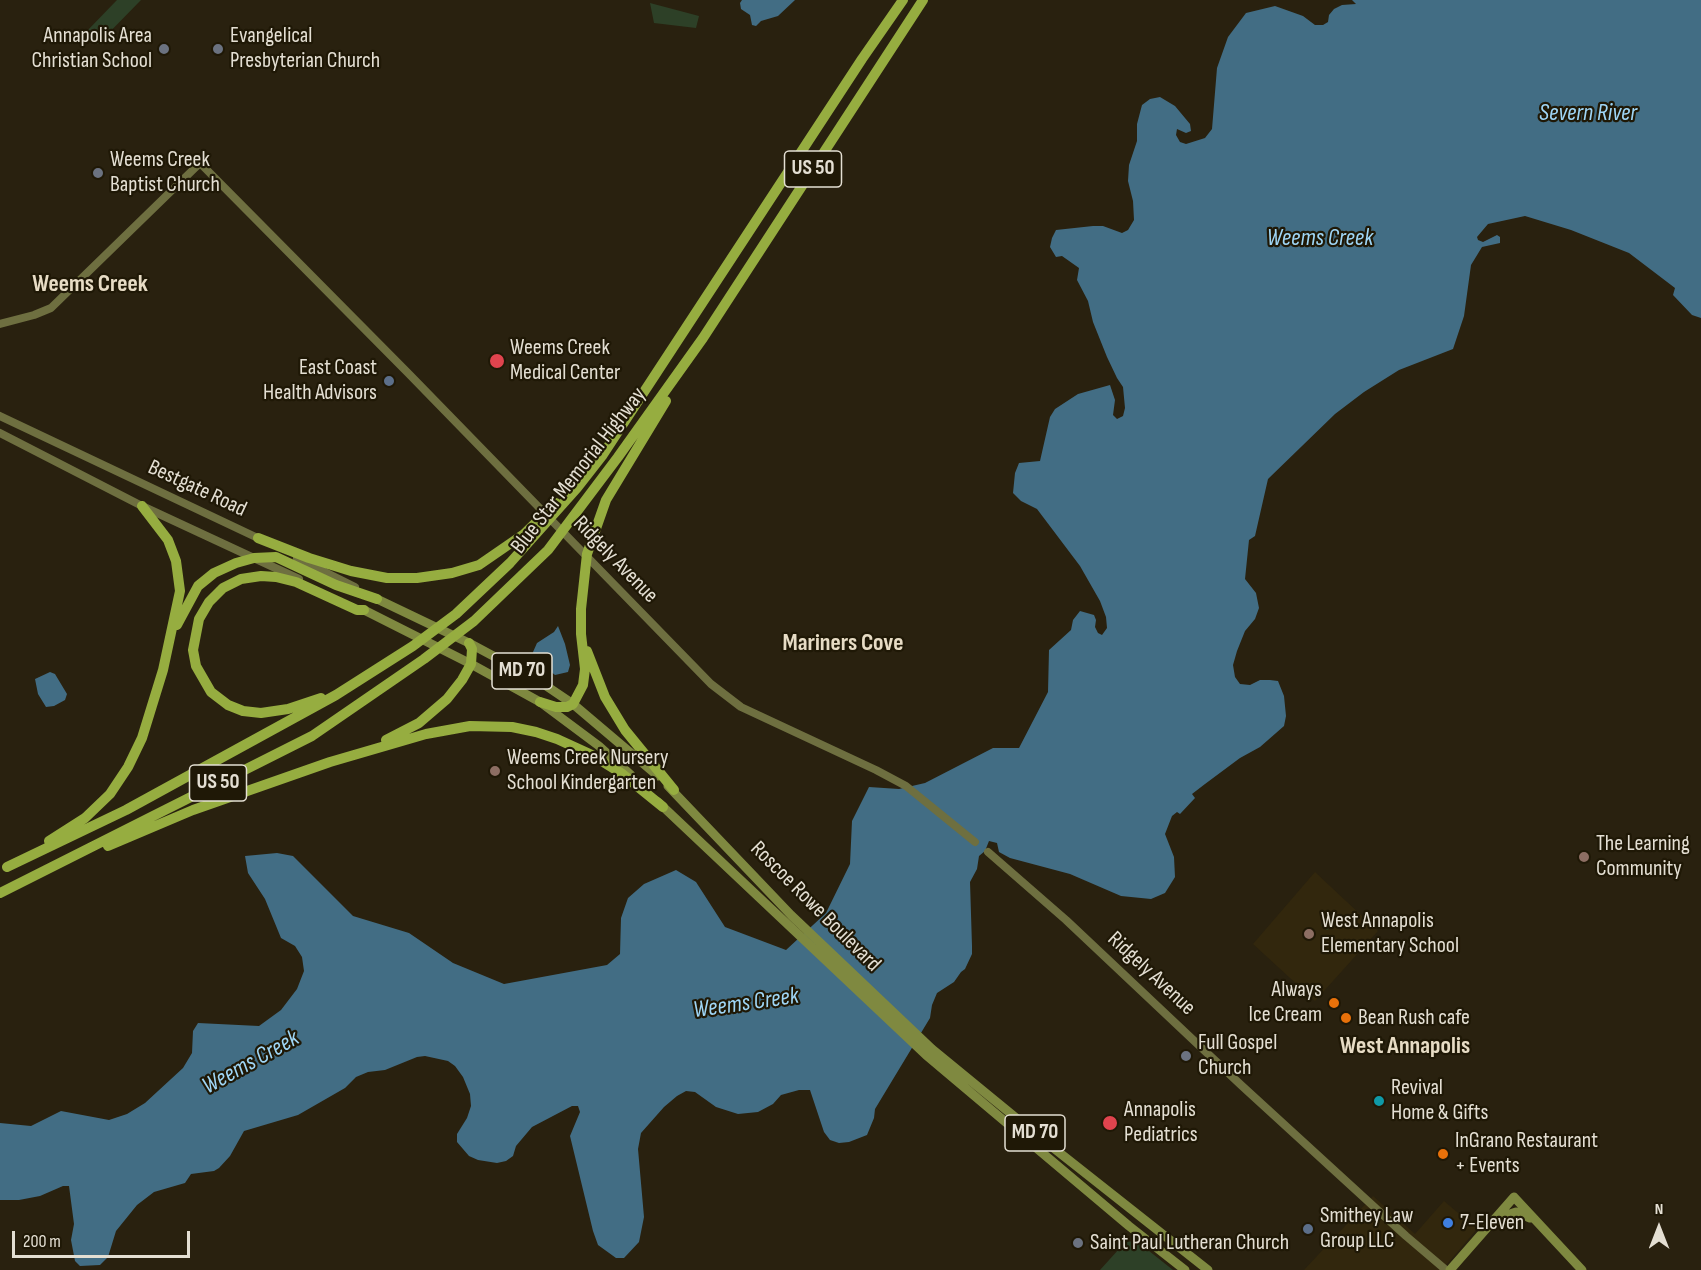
<!DOCTYPE html>
<html>
<head>
<meta charset="utf-8">
<style>
	body { margin:0 }
	#map { position:relative; width:1701px; height:1270px; overflow:hidden; background:#29210f; font-family:"Sofia Sans Condensed",sans-serif }
	canvas { display:block }
	.north { position:absolute; left:1629px; top:1198px; width:60px; height:60px; -webkit-text-stroke:4px #1f1806; paint-order:stroke; rotate:0deg; font-size:16px; font-weight:700; line-height:24px; text-align:center; color:#e4dfd3 }
	.north::after { content:''; display:block; margin:auto; width:21px; height:27px; background:#e4dfd3; clip-path:polygon(50% 0,100% 100%,50% 72%,0 100%) }
	.scale { position:absolute; left:12px; top:1231px; width:178px; height:27px; box-sizing:border-box; border:3px solid #e4dfd3; border-top:0; padding-left:8px; font-size:18px; line-height:21px; white-space:nowrap; color:#e4dfd3; -webkit-text-stroke:4px #1f1806; paint-order:stroke }
</style>
</head>
<body>
<div id="map">
<canvas width="1701" height="1270"></canvas>
<div class="north">N</div>
<div class="scale">200 m</div>
</div>
<script>
const ctx = document.querySelector('canvas').getContext('2d');
ctx.lineJoin = 'round';
function fillPath(path, color) { ctx.fillStyle = color; ctx.fill(path, 'evenodd'); }
const shape = rows => new Path2D(rows.map(r => 'M' + r).join(''));
function stroke(path, color, width, dash) { ctx.strokeStyle = color; ctx.lineWidth = width; ctx.lineCap = dash ? 'butt' : 'round'; ctx.setLineDash(dash || []); ctx.stroke(path); }
function drawText(font, color, halo, rows, align = 'center') {
  ctx.font = font + ' "Sofia Sans Condensed",sans-serif'; ctx.lineWidth = 4.5; ctx.setLineDash([]); ctx.textBaseline = 'middle'; ctx.strokeStyle = halo; ctx.fillStyle = color; for (const [text, x, y, turn = 0] of rows) {
    ctx.save(); ctx.translate(x, y); ctx.rotate((+turn || 0) * Math.PI / 180); ctx.textAlign = isNaN(turn) ? turn : align; if (halo) ctx.strokeText(text, 0, 0); ctx.fillText(text, 0, 0); ctx.restore();
  }
}
fillPath(shape([
	[1315,872,1378,931,1315,1001,1253,944],
	[1373,1196,1415,1234,1444,1201,1477,1229,1442,1270,1304,1270]
]), '#32270d');
fillPath(shape([
	[117,0,141,0,98,44,86,32],
	[650,3,699,16,696,28,654,23],
	[1332,912,1337,917,1333,926,1327,930,1321,925],
	[1133,1241,1139,1243,1173,1270,1100,1270,1119,1249,1127,1242]
]), '#2d4027');
fillPath(shape([
	[742,0,795,0,778,16,761,21,756,26,752,25,750,15,741,9,740,3],
	[1352,0,1701,0,1701,318,1692,315,1673,295,1675,288,1629,253,1571,230,1525,216,1488,224,1477,237,1478,240,1483,242,1497,235,1500,237,1500,243,1482,247,1471,265,1464,316,1453,349,1399,370,1364,392,1335,414,1268,479,1255,536,1249,540,1245,579,1256,593,1259,608,1255,619,1245,631,1237,651,1233,665,1235,677,1240,684,1250,685,1260,680,1270,680,1278,681,1284,696,1286,716,1284,726,1260,747,1240,758,1205,784,1192,794,1195,798,1180,814,1177,812,1172,816,1165,834,1174,857,1175,877,1165,893,1151,899,1121,896,1070,874,1010,858,999,852,997,843,989,841,985,851,979,856,977,869,970,882,972,946,972,954,965,969,961,972,954,982,937,993,932,1005,930,1018,875,1109,874,1118,867,1135,849,1142,839,1143,830,1140,824,1132,810,1090,799,1090,781,1095,773,1104,758,1112,738,1114,716,1107,695,1092,686,1091,677,1096,664,1107,641,1133,638,1149,644,1217,639,1242,624,1258,616,1258,598,1245,593,1231,570,1136,580,1112,578,1106,572,1106,532,1127,516,1146,513,1156,506,1161,497,1163,478,1160,469,1156,457,1142,457,1134,467,1118,471,1106,470,1094,463,1077,455,1066,448,1061,425,1056,417,1057,385,1070,368,1072,356,1077,345,1088,298,1115,244,1131,230,1156,219,1168,214,1171,191,1174,185,1183,154,1192,137,1205,116,1231,108,1257,100,1265,80,1266,75,1261,71,1240,74,1224,69,1186,63,1186,40,1196,19,1200,0,1200,0,1123,31,1126,61,1111,109,1120,127,1114,145,1103,183,1068,192,1053,193,1031,198,1023,259,1026,281,1010,297,989,304,971,302,957,295,946,281,938,265,899,248,873,245,856,277,853,293,856,353,916,409,933,453,963,504,984,607,965,620,954,621,918,628,898,644,884,676,870,696,882,725,927,786,950,826,913,850,864,852,821,869,787,899,789,925,783,993,748,1019,748,1048,692,1049,650,1071,630,1073,620,1080,611,1094,615,1096,620,1095,627,1098,633,1102,635,1107,628,1106,617,1100,601,1080,566,1037,509,1021,501,1013,493,1015,473,1019,463,1040,461,1050,417,1055,409,1078,394,1110,385,1115,400,1113,415,1117,419,1123,416,1125,408,1123,387,1117,378,1107,357,1093,322,1088,301,1077,280,1079,268,1062,256,1056,257,1050,247,1052,238,1056,230,1093,226,1103,226,1122,233,1128,230,1134,220,1133,201,1128,181,1129,165,1137,141,1137,124,1142,105,1150,99,1160,97,1175,106,1190,124,1191,131,1186,133,1177,129,1176,135,1180,142,1186,144,1205,138,1212,129,1217,68,1228,37,1246,13,1275,6,1303,16,1315,25,1323,25,1328,22,1329,15,1334,9,1342,5,1356,4],
	[558,626,565,644,570,665,568,672,555,675,535,659,533,652,537,643,554,632],
	[50,672,55,674,67,694,65,700,54,706,46,707,38,694,35,679]
]), '#426d84');
stroke(shape([
	[0,324,34,315,51,308,200,163,409,374,711,684,741,707,876,770,906,786,975,842],
	[0,416,262,540],
	[0,433,142,506,299,579],
	[297,558,355,587],
	[988,852,1066,920,1241,1085,1406,1236,1446,1270]
]), '#6e6f40', 8);
stroke(shape([
	[377,599,469,643,536,679,573,704,658,776],
	[364,610,471,664,540,702,599,746,631,775],
	[668,786,791,915,932,1049,1032,1131,1208,1270],
	[658,802,926,1055,1129,1226,1185,1270],
	[1497,1222,1507,1215,1516,1212,1530,1218],
	[1450,1270,1514,1197,1582,1270]
]), '#7f8940', 9);
stroke(shape([
	[258,538,309,558,351,571,387,578,417,578,452,573,479,565,524,534,556,503],
	[177,625,198,586,214,573,236,563,254,558,276,557,336,585,377,599],
	[587,651,605,697,625,730,674,790],
	[321,698,288,709,261,713,243,711,228,705,211,692,196,666,193,650,199,619,209,602,223,588,241,579,261,576,276,577,296,582,357,610,364,610],
	[540,702,556,707,567,707,573,704,583,685,585,669,581,634,581,609,587,554,606,500,666,401],
	[386,740,419,723,447,699,462,680,471,664,472,649,469,643],
	[49,841,85,818,110,794,128,767,142,738,163,670,180,591,176,561,168,540,142,506],
	[108,846,193,810,330,762,426,734,470,726,512,727,536,732,557,739,592,755,621,773,663,807],
	[7,867,126,810,336,695,413,646,456,614,510,563,577,488,602,456,862,59,903,0],
	[0,893,312,736,424,659,474,621,548,550,618,457,703,338,923,0]
]), '#96ad40', 10);
for (const [x, y, r, color] of [
	[164,49,6,"#6b7280"],
	[218,49,6,"#6b7280"],
	[98,173,6,"#6b7280"],
	[497,361,8,"#e0444e"],
	[389,381,6,"#5c6f8a"],
	[495,771,6,"#8d6e63"],
	[1584,857,6,"#8d6e63"],
	[1309,934,6,"#8d6e63"],
	[1334,1003,6,"#e8710a"],
	[1346,1018,6,"#e8710a"],
	[1186,1056,6,"#6b7280"],
	[1379,1101,6,"#0f9aa8"],
	[1110,1123,8,"#e0444e"],
	[1443,1154,6,"#e8710a"],
	[1448,1223,6,"#3f7fe0"],
	[1308,1229,6,"#5c6f8a"],
	[1078,1243,6,"#6b7280"]
]) { const dot = new Path2D(); dot.arc(x, y, r, 0, 2 * Math.PI); ctx.fillStyle = color; ctx.fill(dot); stroke(dot, '#1f1806', 2); }
for (const [x, y, w] of [
	[813,169,57],
	[522,671,60],
	[218,783,57],
	[1035,1133,60]
]) { const box = new Path2D(); box.roundRect(x - w / 2, y - 18, w, 36, 4.5); ctx.fillStyle = '#1f1806'; ctx.fill(box); stroke(box, '#e4dfd3', 1.5); }
drawText('bold 21px', '#e4dfd3', null, [
	["US 50",813,169],
	["MD 70",522,671],
	["US 50",218,783],
	["MD 70",1035,1133]
]);
drawText('22px', '#e4dfd3', '#1f1806', [
	["Annapolis Area",152,36,"right"],
	["Christian School",152,61,"right"],
	["Evangelical",230,36],
	["Presbyterian Church",230,61],
	["Weems Creek",110,160],
	["Baptist Church",110,185],
	["Weems Creek",510,348],
	["Medical Center",510,373],
	["East Coast",377,368,"right"],
	["Health Advisors",377,393,"right"],
	["Weems Creek Nursery",507,758],
	["School Kindergarten",507,783],
	["The Learning",1596,844],
	["Community",1596,869],
	["West Annapolis",1321,921],
	["Elementary School",1321,946],
	["Always",1322,990,"right"],
	["Ice Cream",1322,1015,"right"],
	["Bean Rush cafe",1358,1018],
	["Full Gospel",1198,1043],
	["Church",1198,1068],
	["Revival",1391,1088],
	["Home & Gifts",1391,1113],
	["Annapolis",1124,1110],
	["Pediatrics",1124,1135],
	["InGrano Restaurant",1455,1141],
	["+ Events",1455,1166],
	["Smithey Law",1320,1216],
	["Group LLC",1320,1241],
	["7-Eleven",1460,1223],
	["Saint Paul Lutheran Church",1090,1243]
], 'left');
drawText('22px', '#e4dfd3', '#1f1806', [
	["Blue Star Memorial Highway",579,471,-52],
	["Bestgate Road",197,489,25],
	["Ridgely Avenue",615,560,46],
	["Roscoe Rowe Boulevard",815,907,45],
	["Ridgely Avenue",1151,974,43]
]);
drawText('italic 24px', '#9fd6f6', '#1f1806', [
	["Severn River",1588,114],
	["Weems Creek",1320,239],
	["Weems Creek",746,1004,-8],
	["Weems Creek",251,1063,-29]
]);
drawText('bold 24px', '#e7dcc5', '#1f1806', [
	["Weems Creek",90,285],
	["Mariners Cove",843,644],
	["West Annapolis",1405,1047]
]);
</script>
</body>
</html>
